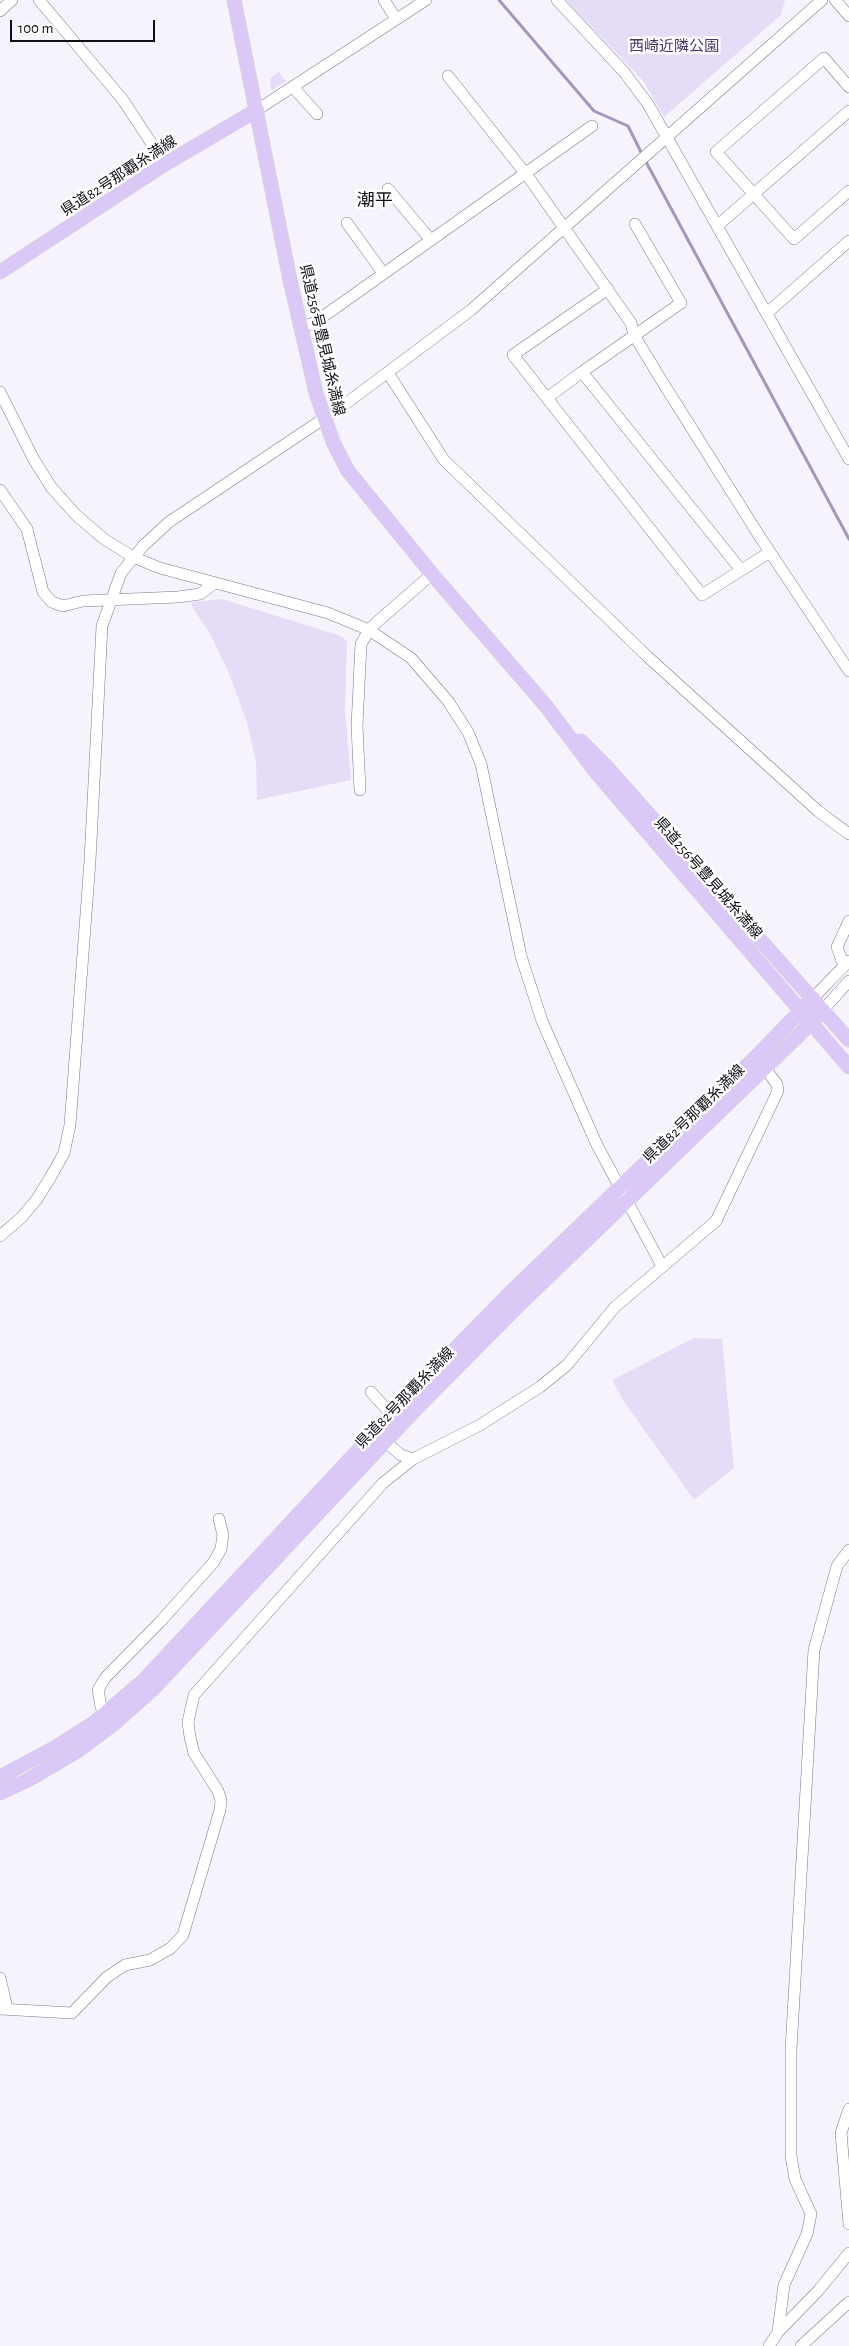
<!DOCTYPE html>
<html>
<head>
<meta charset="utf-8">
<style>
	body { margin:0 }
	#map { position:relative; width:849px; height:2346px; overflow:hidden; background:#f6f3fd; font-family:"Alegreya Sans",sans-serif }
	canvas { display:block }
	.scale { position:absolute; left:10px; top:20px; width:145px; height:22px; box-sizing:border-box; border:2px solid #100d15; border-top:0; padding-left:6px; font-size:15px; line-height:18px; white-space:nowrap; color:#100d15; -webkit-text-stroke:4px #fff; paint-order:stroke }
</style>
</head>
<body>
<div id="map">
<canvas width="849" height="2346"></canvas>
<div class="scale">100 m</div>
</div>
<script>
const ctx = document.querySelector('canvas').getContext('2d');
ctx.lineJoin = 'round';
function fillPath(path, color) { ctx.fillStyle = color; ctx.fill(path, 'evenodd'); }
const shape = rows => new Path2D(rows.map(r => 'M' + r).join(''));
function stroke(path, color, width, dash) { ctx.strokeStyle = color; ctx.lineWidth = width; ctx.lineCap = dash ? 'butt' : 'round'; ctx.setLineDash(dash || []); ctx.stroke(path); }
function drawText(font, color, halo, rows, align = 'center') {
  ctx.font = font + ' "Alegreya Sans","Noto Sans JP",sans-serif'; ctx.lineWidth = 5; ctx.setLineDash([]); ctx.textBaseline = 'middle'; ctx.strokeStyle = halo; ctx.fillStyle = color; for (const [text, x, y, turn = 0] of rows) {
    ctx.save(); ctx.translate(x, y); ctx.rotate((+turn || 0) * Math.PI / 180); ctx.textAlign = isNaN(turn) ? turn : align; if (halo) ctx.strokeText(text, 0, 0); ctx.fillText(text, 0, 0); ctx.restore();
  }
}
fillPath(shape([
	[566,0,785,0,781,15,664,117,644,82],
	[279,72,286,81,271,90,270,78],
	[222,599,341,636,347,641,345,710,351,780,257,800,256,762,247,722,228,671,209,632,192,607,192,602],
	[694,1338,722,1339,734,1468,694,1500,624,1402,612,1380]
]), '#e5dcf8');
stroke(shape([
	[499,0,594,111,628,126,642,154],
	[645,160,849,539]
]), '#a497bb', 3);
const minor = shape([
	[39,0,123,100,165,164],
	[384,0,396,19],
	[557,0,624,72,648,104,849,459],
	[835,0,849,16],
	[0,11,12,0],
	[448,76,529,178,631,323,634,335,660,378,760,537,849,671],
	[293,87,317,114],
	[849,87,824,58,716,152,794,239,849,191],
	[257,110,426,0],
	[388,189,430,239],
	[347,223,383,273],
	[635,224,681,303,582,372,741,570],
	[717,226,849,111],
	[608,289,513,355,702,595,770,552],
	[767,313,849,241],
	[301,327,314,323,592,126],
	[388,373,444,460,648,657,818,811,849,834],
	[0,392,33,458,51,487,76,515,104,539,133,557,160,568,328,613,350,622,369,630,411,658,448,701,468,732,481,764,521,956,542,1021,597,1145,662,1266],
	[547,398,582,372],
	[0,490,27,529,43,592,52,602,63,606,83,601,178,597,200,594,215,583],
	[360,790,357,726,361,644,369,630,377,622,432,574],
	[844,966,837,947,849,921],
	[813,998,849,961],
	[823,1010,849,981],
	[0,1236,21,1218,37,1199,50,1178,64,1153,70,1125,90,861,102,626,121,573,143,546,169,522,344,405,471,310,822,0],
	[371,1392,401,1425],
	[380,1437,401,1455,413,1459],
	[111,1718,101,1707,98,1690,105,1678,160,1622,213,1563,221,1549,223,1535,219,1519],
	[0,1978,7,2008],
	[0,2009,72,2013,107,1977,125,1965,150,1960,171,1948,183,1935,220,1810,221,1800,218,1791,194,1753,190,1737,188,1722,194,1695,383,1483,413,1459,480,1425,540,1387,567,1365,615,1307,716,1221,778,1091,777,1084,760,1062],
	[849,2109,841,2133,849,2224],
	[778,2332,818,2291,849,2253],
	[769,2346,778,2332,784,2285,807,2234,811,2214,795,2179,791,2156,791,2050,814,1650,837,1566,849,1550],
	[801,2346,849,2302]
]);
const major = shape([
	[234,0,290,280,316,393,333,442,348,471,432,574,546,706,595,771,849,1067],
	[0,272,165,164,257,110],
	[581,741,605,765,849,1040],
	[0,1777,56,1747,95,1722,143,1681,404,1401,511,1292,756,1057,813,998],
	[0,1793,28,1780,79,1750,115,1723,152,1690,412,1413,520,1304,799,1035,823,1010]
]);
stroke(minor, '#7e768d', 12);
stroke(major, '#d4d3d5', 15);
stroke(minor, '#fff', 11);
stroke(major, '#dac8f7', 14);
drawText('15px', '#4a3767', '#fff', [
	["西崎近隣公園",674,46]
]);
drawText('15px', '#100d15', '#fff', [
	["県道82号那覇糸満線",119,176,-33],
	["県道256号豊見城糸満線",322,340,77],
	["県道256号豊見城糸満線",708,878,49],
	["県道82号那覇糸満線",694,1114,-44],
	["県道82号那覇糸満線",405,1398,-46]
]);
drawText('18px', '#100d15', '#fff', [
	["潮平",375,201]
]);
</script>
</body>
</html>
